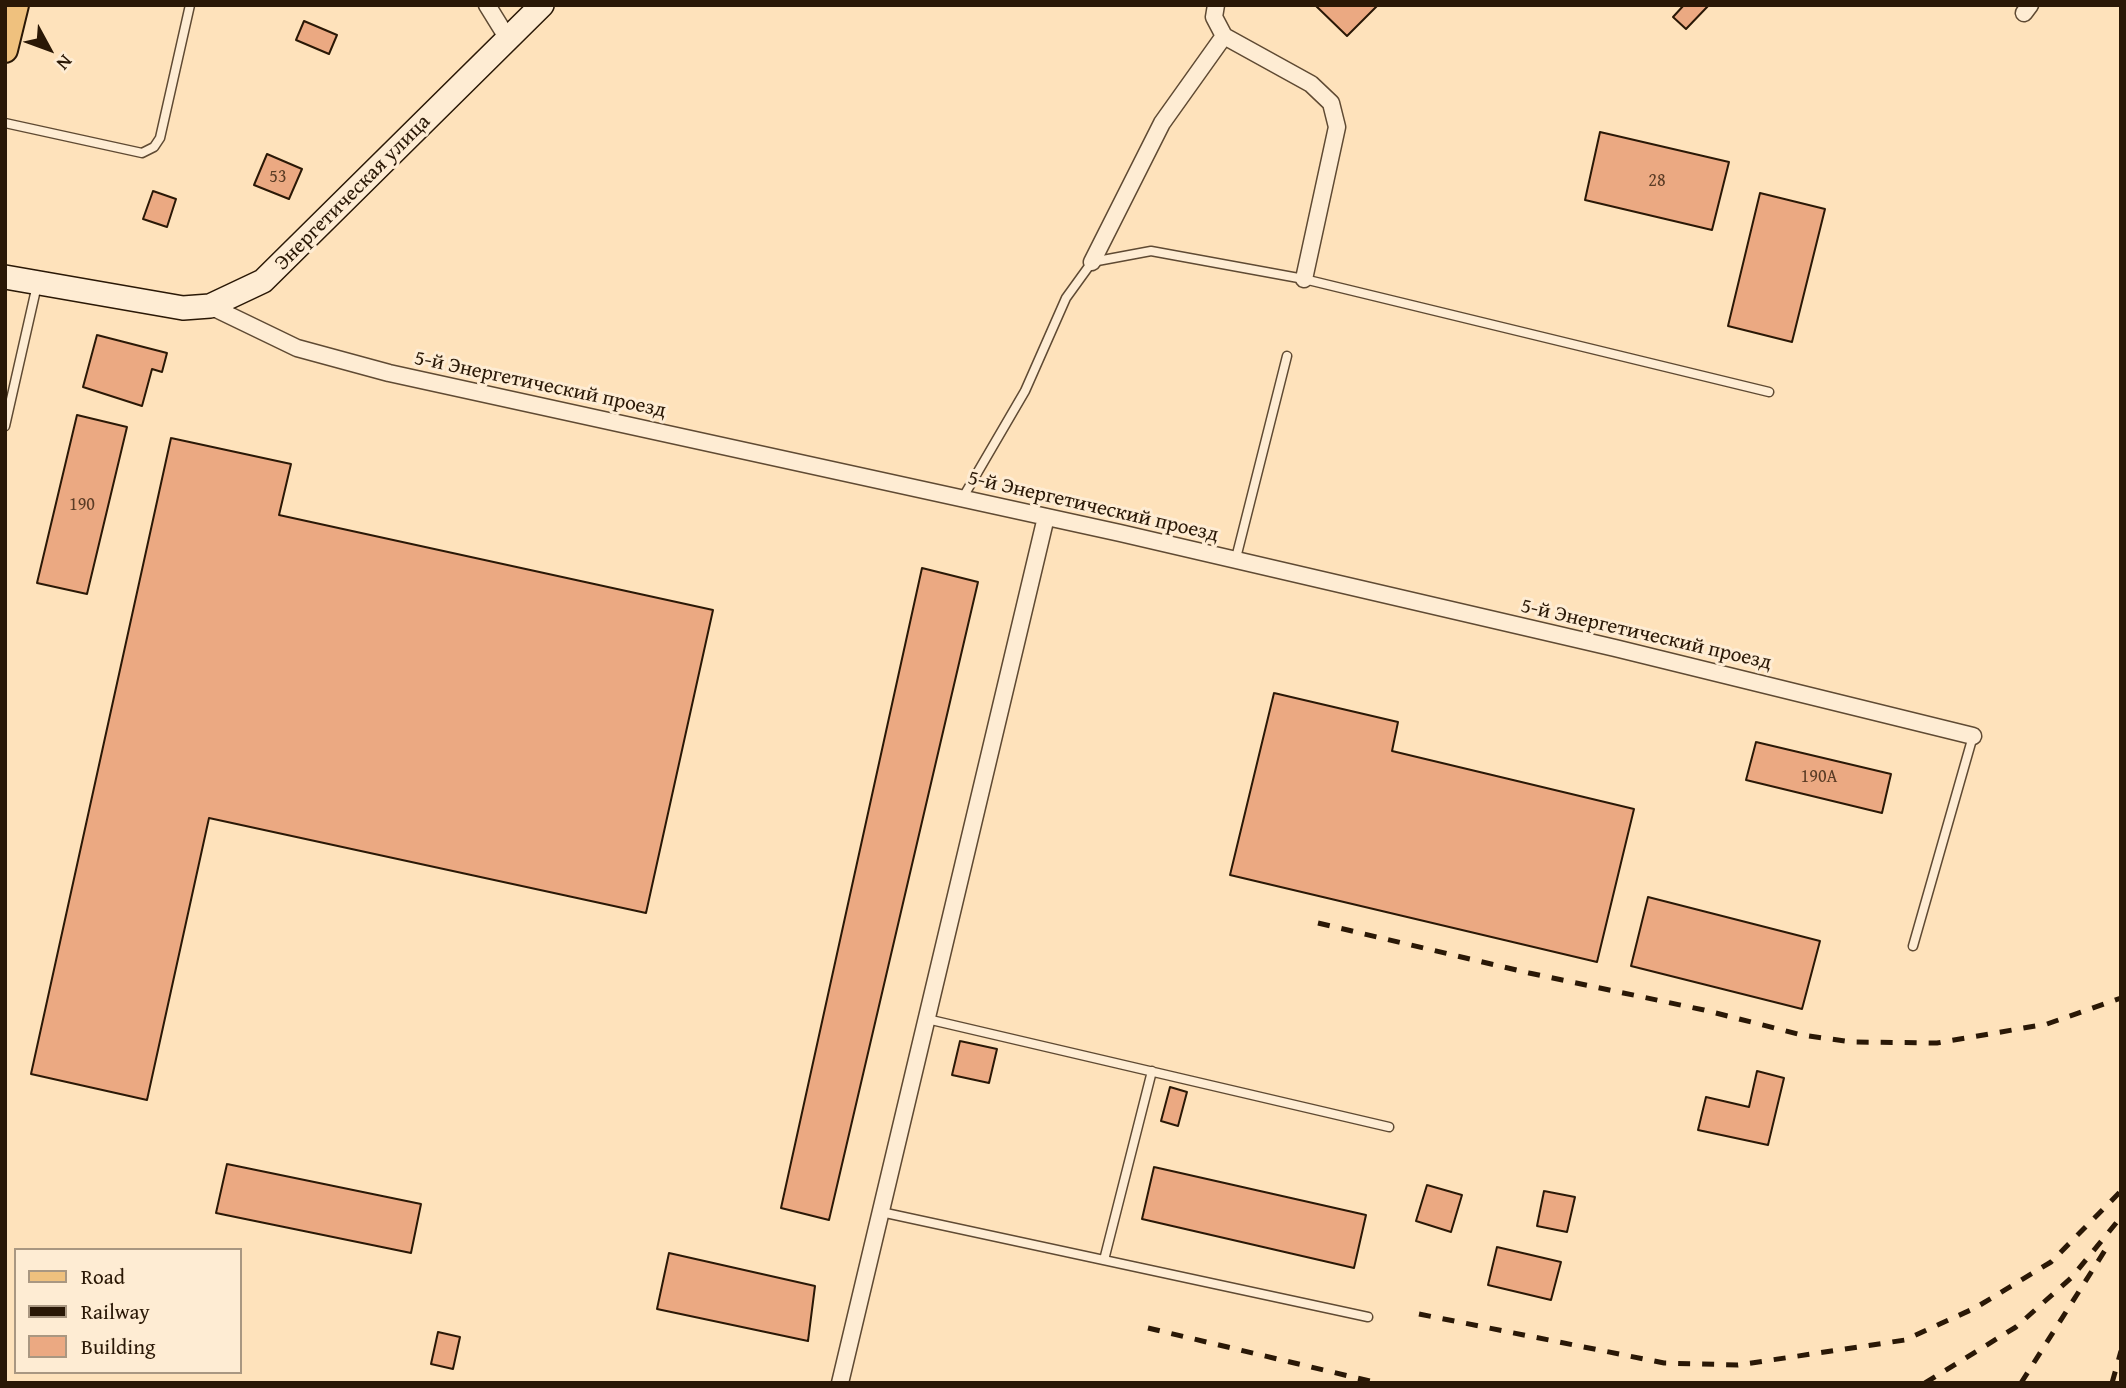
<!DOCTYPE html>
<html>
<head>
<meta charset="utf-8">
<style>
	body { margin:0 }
	#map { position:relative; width:2126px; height:1388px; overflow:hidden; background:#fee2bb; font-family:"Gentium Book Plus",serif }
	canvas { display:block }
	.frame { position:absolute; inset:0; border:7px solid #2a1806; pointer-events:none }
	.legend { position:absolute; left:14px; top:1248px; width:228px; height:126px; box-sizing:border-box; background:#feecd3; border:2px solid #a99781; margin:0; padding:9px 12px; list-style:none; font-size:21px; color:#2a1806 }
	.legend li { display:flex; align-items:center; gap:14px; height:35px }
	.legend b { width:35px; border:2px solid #a99781 }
	.north { position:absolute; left:14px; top:14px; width:70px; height:70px; -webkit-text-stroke:5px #feecd3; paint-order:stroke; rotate:131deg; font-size:19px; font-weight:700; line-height:28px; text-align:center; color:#2a1806 }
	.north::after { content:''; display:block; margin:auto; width:24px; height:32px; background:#2a1806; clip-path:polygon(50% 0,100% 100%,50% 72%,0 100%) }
</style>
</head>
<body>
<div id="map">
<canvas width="2126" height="1388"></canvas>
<div class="frame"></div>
<ul class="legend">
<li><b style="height:9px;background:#efc17e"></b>Road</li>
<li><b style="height:9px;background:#2a1806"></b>Railway</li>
<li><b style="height:19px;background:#eba982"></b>Building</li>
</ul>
<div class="north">N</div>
</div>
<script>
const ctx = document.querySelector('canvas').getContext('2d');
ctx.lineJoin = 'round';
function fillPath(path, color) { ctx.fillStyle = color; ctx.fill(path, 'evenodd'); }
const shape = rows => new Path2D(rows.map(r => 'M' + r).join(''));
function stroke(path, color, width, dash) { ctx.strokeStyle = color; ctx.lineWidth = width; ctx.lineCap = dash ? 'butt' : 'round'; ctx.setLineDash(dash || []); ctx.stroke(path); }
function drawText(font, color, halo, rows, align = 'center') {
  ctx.font = font + ' "Gentium Book Plus",serif'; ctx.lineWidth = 6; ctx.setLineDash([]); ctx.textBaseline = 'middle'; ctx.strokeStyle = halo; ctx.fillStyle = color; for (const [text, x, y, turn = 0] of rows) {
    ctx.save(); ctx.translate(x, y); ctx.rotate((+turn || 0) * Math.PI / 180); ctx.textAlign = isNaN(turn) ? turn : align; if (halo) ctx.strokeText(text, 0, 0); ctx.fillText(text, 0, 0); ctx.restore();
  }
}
const building = shape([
	[1315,5,1378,5,1347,36,1315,5],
	[1684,5,1709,5,1686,29,1673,17,1684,5],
	[304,21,337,35,329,54,296,40,304,21],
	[1600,132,1729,162,1712,230,1585,200,1600,132],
	[267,154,302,169,289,199,254,185,267,154],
	[153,191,176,199,167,227,143,219,153,191],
	[1760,193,1825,209,1792,342,1728,326,1760,193],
	[97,335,167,353,162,372,152,369,142,406,83,387,97,335],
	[77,415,127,427,87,594,37,583,77,415],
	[171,438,291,464,279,515,713,610,646,913,209,818,147,1100,31,1074,171,438],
	[922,568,978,582,829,1220,781,1208,922,568],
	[1274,693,1398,722,1392,751,1634,809,1597,962,1230,875,1274,693],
	[1756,742,1891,774,1882,813,1746,780,1756,742],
	[1648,897,1820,941,1802,1009,1631,966,1648,897],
	[960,1041,997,1049,989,1083,952,1075,960,1041],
	[1757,1071,1784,1078,1768,1145,1698,1130,1706,1097,1749,1107,1757,1071],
	[1170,1087,1187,1092,1178,1126,1161,1121,1170,1087],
	[227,1164,421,1204,411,1253,216,1213,227,1164],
	[1154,1167,1366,1215,1354,1268,1142,1219,1154,1167],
	[1427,1185,1462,1195,1451,1232,1416,1221,1427,1185],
	[1544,1191,1575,1197,1567,1232,1537,1226,1544,1191],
	[1497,1247,1561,1262,1551,1300,1488,1285,1497,1247],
	[669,1253,815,1286,808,1341,657,1309,669,1253],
	[438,1332,460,1337,453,1369,431,1364,438,1332]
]);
fillPath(building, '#eba982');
stroke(building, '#2a1806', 2);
const service = shape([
	[5,123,142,153,154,147,160,138,190,5],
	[5,426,37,285],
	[962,499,1025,391,1066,298,1092,262,1151,251,1304,279,1769,392],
	[1235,562,1287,356],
	[1913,946,1973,736],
	[927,1019,1389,1127],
	[881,1212,1368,1317],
	[1104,1260,1152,1071]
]);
const minor = shape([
	[487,5,508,39],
	[1216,5,1214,17,1224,36,1311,84,1331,103,1337,127,1304,279],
	[2024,13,2030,5],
	[1092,262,1162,123,1224,36],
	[210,306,297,348,389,373,1120,533,1615,648,1973,736],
	[840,1383,1046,517]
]);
const secondary = shape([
	[5,277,183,308,210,306,263,281,542,5]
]);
const primary = shape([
	[5,50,16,5]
]);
stroke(service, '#5f4a33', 11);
stroke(minor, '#5f4a33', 19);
stroke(secondary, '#2a1806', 26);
stroke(primary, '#2a1806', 28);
stroke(service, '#feecd3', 8);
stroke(minor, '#feecd3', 16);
stroke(secondary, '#feecd3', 23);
stroke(primary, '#efc17e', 24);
stroke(shape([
	[1318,923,1529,973,1704,1010,1802,1035,1852,1042,1937,1043,2047,1024,2121,998],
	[1419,1314,1664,1363,1738,1365,1905,1340,1975,1308,2051,1262,2121,1191],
	[1148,1328,1378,1383],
	[1925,1383,2016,1327,2072,1277,2121,1217],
	[2021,1383,2109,1244],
	[2112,1383,2121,1351]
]), '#2a1806', 5, [12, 12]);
drawText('18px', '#5a3c25', null, [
	["53",278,177],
	["28",1657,181],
	["190",82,505],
	["190А",1819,777]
]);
drawText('21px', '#2a1806', '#feecd3', [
	["Энергетическая улица",353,193,-45],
	["5-й Энергетический проезд",540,385,12],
	["5-й Энергетический проезд",1093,507,13],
	["5-й Энергетический проезд",1646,635,13]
]);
</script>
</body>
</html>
